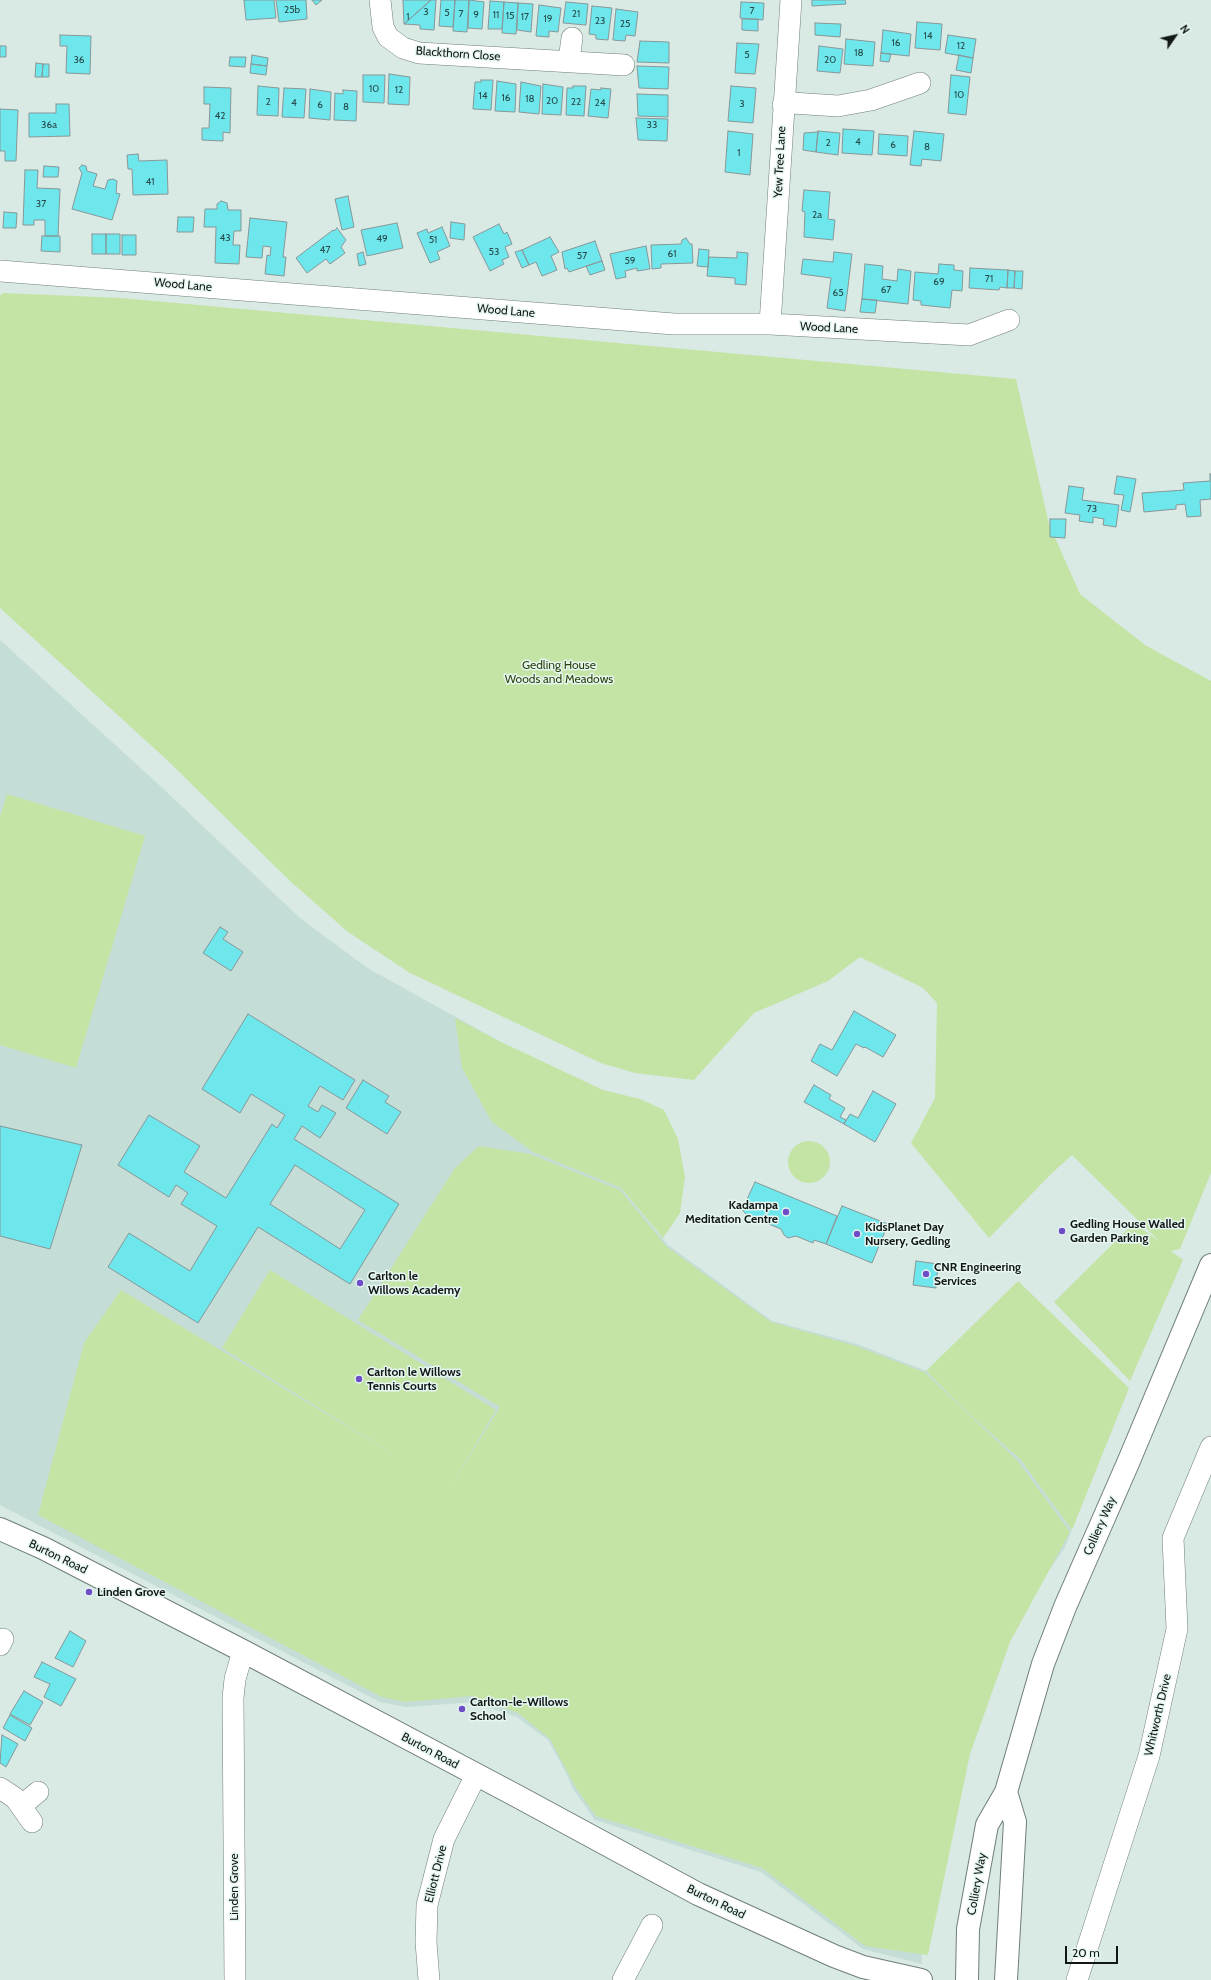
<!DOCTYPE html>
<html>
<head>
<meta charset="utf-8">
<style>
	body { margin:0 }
	#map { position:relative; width:1211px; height:1980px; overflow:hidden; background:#d9e9e4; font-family:Cabin,sans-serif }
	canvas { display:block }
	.north { position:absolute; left:1155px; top:16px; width:40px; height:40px; -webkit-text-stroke:3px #e6f6f1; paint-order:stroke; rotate:56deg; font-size:11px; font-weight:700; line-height:16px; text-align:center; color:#111716 }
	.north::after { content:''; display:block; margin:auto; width:14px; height:18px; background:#111716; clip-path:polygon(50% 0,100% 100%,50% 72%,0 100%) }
	.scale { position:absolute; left:1065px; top:1946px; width:53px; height:18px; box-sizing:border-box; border:2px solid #111716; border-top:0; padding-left:5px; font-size:12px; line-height:14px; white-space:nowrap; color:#111716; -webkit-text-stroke:3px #e6f6f1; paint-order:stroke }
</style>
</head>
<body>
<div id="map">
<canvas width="1211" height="1980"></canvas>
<div class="north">N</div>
<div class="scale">20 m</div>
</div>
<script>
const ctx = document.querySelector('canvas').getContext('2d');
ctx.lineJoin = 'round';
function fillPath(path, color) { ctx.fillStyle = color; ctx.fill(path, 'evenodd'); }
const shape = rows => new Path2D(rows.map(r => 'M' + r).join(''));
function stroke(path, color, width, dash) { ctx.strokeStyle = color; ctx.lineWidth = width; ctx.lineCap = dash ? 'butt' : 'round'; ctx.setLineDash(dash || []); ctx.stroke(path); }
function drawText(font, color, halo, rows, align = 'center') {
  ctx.font = font + ' Cabin,sans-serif'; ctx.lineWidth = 3; ctx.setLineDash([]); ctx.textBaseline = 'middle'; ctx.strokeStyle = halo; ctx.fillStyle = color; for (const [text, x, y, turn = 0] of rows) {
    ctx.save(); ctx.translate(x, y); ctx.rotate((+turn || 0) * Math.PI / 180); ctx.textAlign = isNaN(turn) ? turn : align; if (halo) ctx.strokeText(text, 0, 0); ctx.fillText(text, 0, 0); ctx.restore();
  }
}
fillPath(shape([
	[0,640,157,783,301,919,369,969,499,1041,668,1245,772,1321,857,1344,926,1371,965,1410,1020,1459,1072,1530,1064,1549,974,1676,918,1888,922,1964,863,1949,761,1872,595,1820,573,1789,564,1769,548,1740,517,1717,474,1702,406,1707,380,1702,0,1505]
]), '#c4ddd6');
fillPath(shape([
	[3,293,121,298,1016,379,1049,524,1080,594,1145,645,1211,681,1211,1173,1180,1249,1171,1251,1183,1260,1130,1381,1054,1302,1134,1223,1160,1242,1072,1155,1051,1174,989,1238,911,1143,935,1098,937,1003,923,988,860,957,828,981,754,1013,694,1080,635,1073,601,1063,410,973,348,932,290,881,166,759,0,608,0,296],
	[7,794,145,836,76,1068,0,1045,0,817],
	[455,1018,499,1041,603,1090,640,1099,664,1110,678,1139,685,1177,680,1213,663,1238,621,1188,533,1152,492,1122,462,1068],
	'788 1162a21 21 0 1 1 42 0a21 21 0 1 1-42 0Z',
	[479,1146,530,1154,620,1190,667,1247,771,1322,856,1346,924,1372,1017,1460,1070,1532,1010,1642,970,1754,928,1955,865,1946,762,1868,596,1816,576,1788,550,1739,518,1713,472,1696,405,1702,382,1697,38,1515,84,1343,121,1290,411,1465,222,1348,270,1270,496,1410,449,1489,500,1407,358,1320,455,1168],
	[1018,1281,1129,1388,1072,1530,1020,1459,965,1410,926,1371]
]), '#c4e4a6');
const building = shape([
	[244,0,274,0,276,18,246,20,244,0],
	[276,0,306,0,307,19,279,22,276,0],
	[312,0,322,0,316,5,312,0],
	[403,0,431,0,404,24,403,0],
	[431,0,436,0,434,30,420,29,420,25,404,24,431,0],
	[441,0,455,0,453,27,439,26,441,0],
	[455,0,469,0,467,32,453,31,455,0],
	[469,0,484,2,482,29,468,28,469,0],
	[812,0,845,0,846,4,812,6,812,0],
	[490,1,504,2,502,29,488,29,490,1],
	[504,2,518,3,516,34,502,33,504,2],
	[566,2,588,4,586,25,563,23,566,2],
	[741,2,764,3,763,20,740,18,741,2],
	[518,3,533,4,531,32,517,30,518,3],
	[539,5,561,8,558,32,549,31,549,37,536,36,539,5],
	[592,6,612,8,608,40,596,39,596,35,589,34,592,6],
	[616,9,638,12,635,36,626,35,625,41,613,40,616,9],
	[742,19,758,19,758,31,742,30,742,19],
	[917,22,942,24,940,50,915,48,917,22],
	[815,23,841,24,840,37,815,35,815,23],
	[883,30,911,34,909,56,881,53,883,30],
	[60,35,91,36,90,74,66,73,67,46,60,46,60,35],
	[948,35,976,39,973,58,945,53,948,35],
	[846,39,875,42,873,66,844,64,846,39],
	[640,41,669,42,669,63,637,62,640,41],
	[737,43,759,44,755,74,735,73,737,43],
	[0,46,6,46,6,57,0,57,0,46],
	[819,46,843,49,840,73,817,71,819,46],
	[881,53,891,54,889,62,880,61,881,53],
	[252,55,268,58,267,66,251,64,252,55],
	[959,55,973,58,971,73,956,70,959,55],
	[230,57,246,57,245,67,229,66,230,57],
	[36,63,43,64,42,77,35,77,36,63],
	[43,64,49,64,49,77,42,77,43,64],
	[251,64,267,66,266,75,250,73,251,64],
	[637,66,669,67,668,89,639,88,637,66],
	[389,74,410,77,409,105,388,104,389,74],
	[363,75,385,75,384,103,363,102,363,75],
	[951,75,970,77,966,115,948,113,951,75],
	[481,80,493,80,491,110,473,109,475,82,481,82,481,80],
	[497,81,516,84,515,112,495,111,497,81],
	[521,82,541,86,539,114,519,112,521,82],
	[543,84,563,87,561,115,542,114,543,84],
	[258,86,279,88,278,116,257,115,258,86],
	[573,86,586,86,584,116,566,115,567,88,573,88,573,86],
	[731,86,756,88,753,123,728,121,731,86],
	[204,87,231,88,230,133,223,132,223,141,202,140,202,128,209,128,210,104,204,104,204,87],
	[284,88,306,89,304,118,282,117,284,88],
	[601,88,611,89,608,118,588,116,591,89,601,90,601,88],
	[310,89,331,92,330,120,309,118,310,89],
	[343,90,357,91,356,121,334,120,335,93,343,94,343,90],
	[637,94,668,95,668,117,638,116,637,94],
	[56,104,69,104,70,136,29,137,29,113,56,113,56,104],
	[0,109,18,110,16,161,5,161,5,151,0,151,0,109],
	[636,118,668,119,667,141,638,140,636,118],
	[843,129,874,131,872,155,842,153,843,129],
	[728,131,753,134,750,175,725,172,728,131],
	[818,131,840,133,838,155,816,152,818,131],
	[914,131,944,134,941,161,922,159,921,166,910,165,914,131],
	[818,132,816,152,803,150,804,133,818,132],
	[879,134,908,136,907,156,878,154,879,134],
	[138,154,139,161,167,160,168,194,133,195,132,169,128,169,127,155,138,154],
	[82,165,86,166,87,171,97,174,93,186,105,189,108,180,113,179,117,181,116,193,120,194,112,220,72,209,82,173,79,168,82,165],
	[44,166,59,167,58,177,43,177,44,166],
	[25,170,38,170,37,188,60,189,58,236,45,236,45,220,34,220,34,225,23,225,25,170],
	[804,190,830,192,828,219,835,220,833,240,804,237,805,212,802,211,804,190],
	[348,196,354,227,342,230,335,199,348,196],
	[221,201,227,203,228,210,241,210,241,231,234,231,233,245,240,245,239,264,215,263,216,227,204,227,205,209,217,209,217,204,221,201],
	[4,212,17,213,16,228,3,228,4,212],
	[178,217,194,217,193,232,177,232,178,217],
	[250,218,287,222,283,257,286,257,284,276,265,274,267,255,270,256,271,247,263,246,262,258,246,257,250,218],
	[451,222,465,224,464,240,450,238,451,222],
	[397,223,403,248,367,256,361,230,397,223],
	[499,224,504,234,507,232,512,244,505,247,509,257,502,260,504,264,490,271,473,237,499,224],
	[442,227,450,246,437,252,440,259,430,263,417,233,427,229,428,233,442,227],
	[337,228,346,240,341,247,345,253,330,264,326,259,307,273,296,258,333,230,334,231,337,228],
	[92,234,106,234,106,254,92,254,92,234],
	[106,234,120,234,120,254,106,254,106,234],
	[122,235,136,235,136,255,122,255,122,235],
	[42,236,60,236,60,252,41,251,42,236],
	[550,237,559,252,551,256,557,270,542,276,536,262,529,265,522,250,550,237],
	[686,238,690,244,692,244,693,263,661,264,661,268,652,269,651,245,681,244,682,240,686,238],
	[595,241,602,261,569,272,567,268,565,269,562,252,595,241],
	[646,246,650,269,637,271,637,268,625,271,626,277,616,279,610,254,646,246],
	[699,249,709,250,708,267,697,266,699,249],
	[522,250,529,265,522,268,515,252,522,250],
	[363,252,366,264,359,266,357,254,363,252],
	[737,252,748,253,746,285,735,284,735,278,707,276,709,257,737,258,737,252],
	[834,252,852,254,845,311,827,308,831,278,801,274,803,259,833,262,834,252],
	[602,261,605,270,590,275,586,266,602,261],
	[865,264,883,266,882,279,897,281,898,269,911,271,908,304,862,299,865,264],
	[939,264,954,265,954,270,963,271,962,291,952,290,950,308,921,305,921,301,913,300,915,272,938,274,939,264],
	[970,268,1008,270,1007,288,1000,287,999,290,969,288,970,268],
	[1008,270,1015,271,1014,288,1007,288,1008,270],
	[1015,271,1023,271,1022,289,1014,288,1015,271],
	[862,299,877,300,875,313,860,312,862,299],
	[1210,474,1211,474,1211,499,1200,500,1201,516,1187,517,1185,504,1176,505,1176,509,1144,512,1142,493,1184,490,1183,483,1210,481,1210,474],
	[1117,476,1136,479,1130,512,1121,510,1124,495,1114,494,1117,476],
	[1069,486,1084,488,1082,500,1119,505,1116,527,1103,525,1104,519,1093,517,1093,523,1079,521,1080,515,1065,513,1069,486],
	[1050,519,1066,519,1065,538,1050,537,1050,519],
	[220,927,228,932,223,939,243,952,231,971,203,953,220,927],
	[854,1011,896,1035,883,1057,865,1047,864,1048,856,1044,837,1076,811,1061,820,1044,832,1050,854,1011],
	[248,1014,355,1080,343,1100,320,1086,308,1106,318,1112,322,1105,336,1113,320,1138,302,1126,294,1139,399,1204,350,1284,258,1227,198,1323,108,1267,129,1233,190,1271,217,1226,181,1204,188,1193,176,1185,169,1197,118,1165,149,1115,200,1146,184,1172,226,1198,272,1124,277,1128,285,1115,251,1094,240,1113,202,1089,248,1014],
	[295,1165,365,1210,340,1249,270,1204,295,1165],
	[363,1080,389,1096,385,1102,401,1112,387,1134,346,1108,363,1080],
	[814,1085,831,1095,829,1099,845,1108,840,1117,846,1120,844,1124,804,1102,814,1085],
	[873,1091,896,1104,875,1142,844,1124,850,1114,858,1118,873,1091],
	[0,1126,82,1145,50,1249,0,1236,0,1126],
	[755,1182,837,1216,826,1244,814,1240,813,1243,796,1236,788,1238,784,1235,781,1229,747,1215,742,1210,755,1182],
	[842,1206,888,1224,872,1263,826,1244,842,1206],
	[916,1261,938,1264,936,1288,913,1285,916,1261],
	[70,1631,86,1641,73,1667,55,1658,70,1631],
	[42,1662,76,1679,61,1706,44,1697,50,1684,34,1677,42,1662],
	[24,1691,43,1702,30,1725,10,1714,24,1691],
	[10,1715,32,1728,25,1741,3,1728,10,1715],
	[2,1735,18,1744,6,1767,0,1763,2,1735]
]);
fillPath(building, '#6de7ec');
stroke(building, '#879798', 1);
const street = shape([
	[380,0,383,27,388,37,403,48,419,53,624,65],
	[569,60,572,38],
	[783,105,792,103,838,106,871,100,920,83],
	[0,271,674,324,770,324,969,335,1009,320],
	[770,324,791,0],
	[0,1645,3,1639],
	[0,1788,15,1798,32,1822],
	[21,1806,38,1792],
	[235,1980,233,1698,235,1679,243,1651],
	[429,1980,426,1942,427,1905,444,1839,476,1775],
	[623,1980,652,1925],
	[1077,1980,1149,1756,1177,1629,1173,1538,1211,1447]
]);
const secondary = shape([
	[0,1529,43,1548,243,1651,515,1795,698,1894,834,1956,863,1967,921,1980]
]);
const primary = shape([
	[1006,1792,1015,1822,1006,1980],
	[967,1980,968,1929,987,1825,1006,1792,1043,1664,1065,1607,1128,1463,1211,1265]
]);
stroke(street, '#6f7e79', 22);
stroke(secondary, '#6f7e79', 24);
stroke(primary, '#6f7e79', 24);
stroke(street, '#fff', 21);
stroke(secondary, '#fff', 22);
stroke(primary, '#fff', 22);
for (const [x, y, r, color] of [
	[786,1212,4,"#6e4ec7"],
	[1062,1231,4,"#6e4ec7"],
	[857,1234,4,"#6e4ec7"],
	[926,1274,4,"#6e4ec7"],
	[360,1283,4,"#6e4ec7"],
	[359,1379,4,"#6e4ec7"],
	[89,1592,4,"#6e4ec7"],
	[462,1709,4,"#6e4ec7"]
]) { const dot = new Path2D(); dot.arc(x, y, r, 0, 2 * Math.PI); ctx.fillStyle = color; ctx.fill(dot); stroke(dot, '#e6f6f1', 1.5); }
drawText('10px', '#284b4c', null, [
	["25b",292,10],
	["7",752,11],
	["3",426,12],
	["5",447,13],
	["7",461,14],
	["21",576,14],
	["9",476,15],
	["11",496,15],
	["15",510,16],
	["1",408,17],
	["17",525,17],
	["19",548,19],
	["23",600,21],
	["25",625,24],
	["14",928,36],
	["16",896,43],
	["12",961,46],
	["18",859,53],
	["5",747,55],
	["36",79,60],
	["20",830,60],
	["10",374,89],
	["12",399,90],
	["10",959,95],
	["14",483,96],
	["16",506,98],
	["18",530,99],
	["20",552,101],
	["2",268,102],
	["22",576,102],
	["4",294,103],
	["24",600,103],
	["3",742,104],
	["6",320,105],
	["8",346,107],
	["42",220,116],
	["36a",49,125],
	["33",652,125],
	["4",858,142],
	["2",828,143],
	["6",893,145],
	["8",927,147],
	["1",739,153],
	["41",150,182],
	["37",41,204],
	["2a",817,215],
	["43",225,238],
	["49",382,239],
	["51",433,240],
	["47",325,250],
	["53",494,252],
	["61",672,254],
	["57",582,256],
	["59",630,261],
	["71",989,279],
	["69",939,282],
	["67",886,290],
	["65",838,293],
	["73",1092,509]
]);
drawText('12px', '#111716', '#e6f6f1', [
	["Blackthorn Close",458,54,4],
	["Yew Tree Lane",780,162,-87],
	["Wood Lane",183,285,5],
	["Wood Lane",506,311,5],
	["Wood Lane",829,328,3],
	["Colliery Way",1100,1526,-66],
	["Burton Road",58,1557,26],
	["Whitworth Drive",1158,1715,-77],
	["Burton Road",430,1751,28],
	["Elliott Drive",436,1874,-76],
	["Colliery Way",977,1884,-80],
	["Linden Grove",234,1887,-90],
	["Burton Road",716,1902,26]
]);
drawText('12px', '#2b420b', '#e6f6f1', [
	["Gedling House",559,665],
	["Woods and Meadows",559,679]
]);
drawText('bold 12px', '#111716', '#e6f6f1', [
	["Kadampa",778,1205,"right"],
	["Meditation Centre",778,1219,"right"],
	["Gedling House Walled",1070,1224],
	["Garden Parking",1070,1238],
	["KidsPlanet Day",865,1227],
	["Nursery, Gedling",865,1241],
	["CNR Engineering",934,1267],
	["Services",934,1281],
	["Carlton le",368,1276],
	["Willows Academy",368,1290],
	["Carlton le Willows",367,1372],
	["Tennis Courts",367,1386],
	["Linden Grove",97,1592],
	["Carlton-le-Willows",470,1702],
	["School",470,1716]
], 'left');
</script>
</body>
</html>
